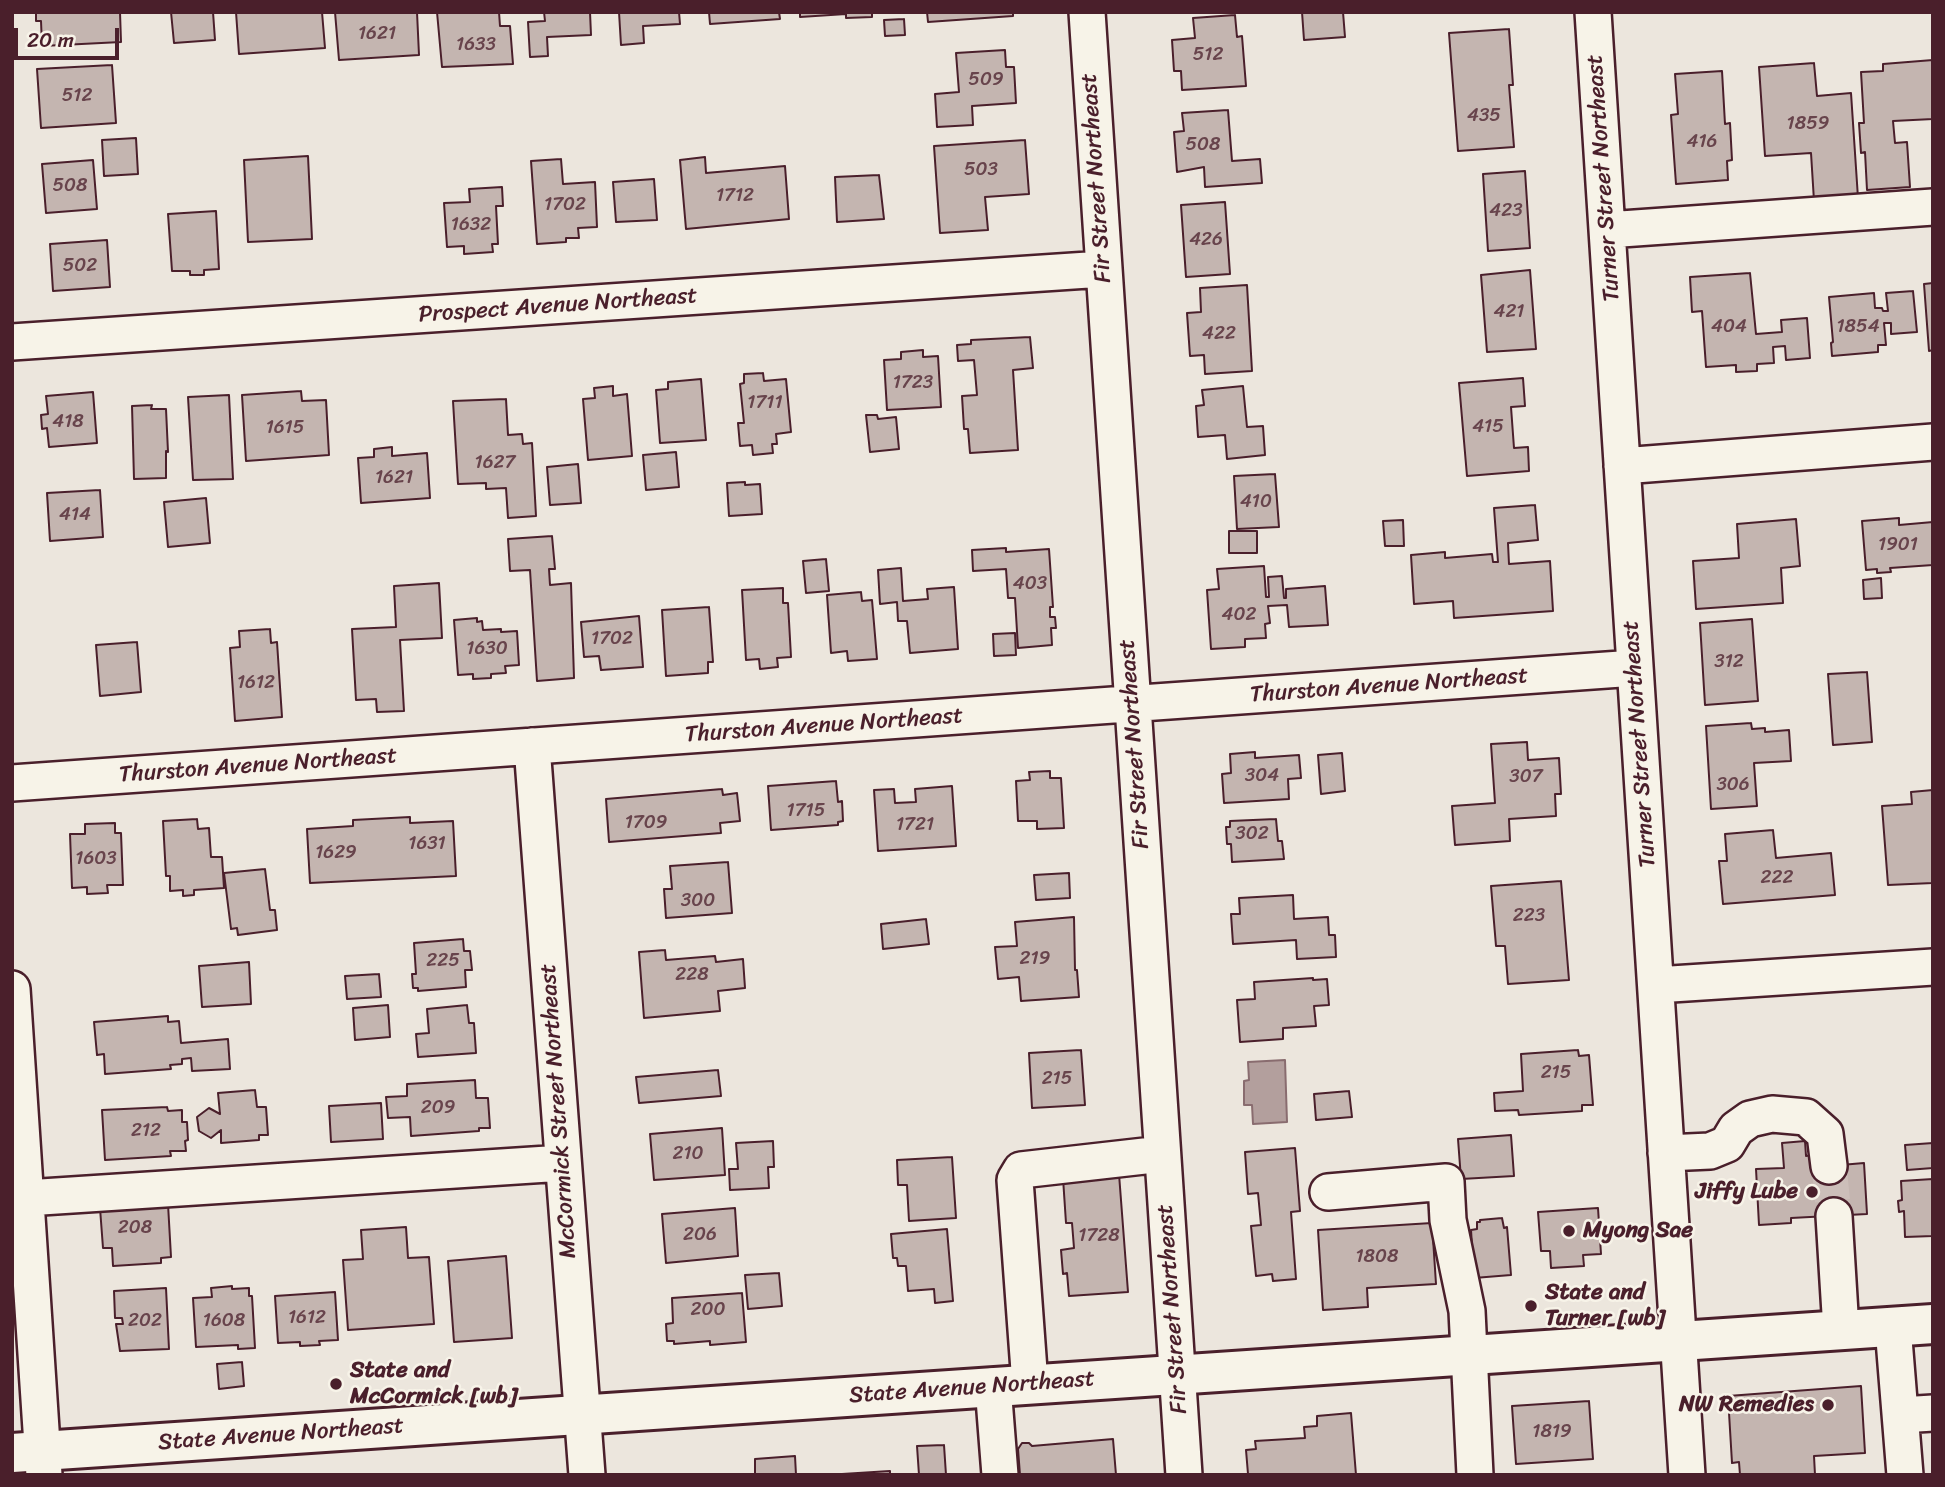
<!DOCTYPE html>
<html>
<head>
<meta charset="utf-8">
<style>
	body { margin:0 }
	#map { position:relative; width:1945px; height:1487px; overflow:hidden; background:#ece6dd; font-family:Sriracha,sans-serif }
	canvas { display:block }
	.frame { position:absolute; inset:0; border:14px solid #4a1f2b; pointer-events:none }
	.scale { position:absolute; left:14px; top:28px; width:105px; height:32px; box-sizing:border-box; border:4px solid #4a1f2b; border-top:0; padding-left:9px; font-size:21px; line-height:24px; white-space:nowrap; color:#4a1f2b; -webkit-text-stroke:5px #f7f3e8; paint-order:stroke }
</style>
</head>
<body>
<div id="map">
<canvas width="1945" height="1487"></canvas>
<div class="frame"></div>
<div class="scale">20 m</div>
</div>
<script>
const ctx = document.querySelector('canvas').getContext('2d');
ctx.lineJoin = 'round';
function fillPath(path, color) { ctx.fillStyle = color; ctx.fill(path, 'evenodd'); }
const shape = rows => new Path2D(rows.map(r => 'M' + r).join(''));
function stroke(path, color, width, dash) { ctx.strokeStyle = color; ctx.lineWidth = width; ctx.lineCap = dash ? 'butt' : 'round'; ctx.setLineDash(dash || []); ctx.stroke(path); }
function drawText(font, color, halo, rows, align = 'center') {
  ctx.font = font + ' Sriracha,sans-serif'; ctx.lineWidth = 5; ctx.setLineDash([]); ctx.textBaseline = 'middle'; ctx.strokeStyle = halo; ctx.fillStyle = color; for (const [text, x, y, turn = 0] of rows) {
    ctx.save(); ctx.translate(x, y); ctx.rotate((+turn || 0) * Math.PI / 180); ctx.textAlign = isNaN(turn) ? turn : align; if (halo) ctx.strokeText(text, 0, 0); ctx.fillText(text, 0, 0); ctx.restore();
  }
}
const water = shape([
	[1285,1060,1287,1122,1253,1124,1252,1105,1244,1105,1244,1081,1249,1080,1248,1062,1285,1060]
]);
fillPath(water, '#b39f9d');
stroke(water, '#896c6f', 2);
const building = shape([
	[36,12,120,12,121,42,42,46,41,21,36,21,36,12],
	[171,12,213,12,215,40,174,43,171,12],
	[236,12,322,12,325,48,239,54,236,12],
	[335,12,417,12,419,55,339,60,335,12],
	[437,12,499,12,500,26,510,26,513,64,442,67,437,12],
	[544,12,590,12,591,35,547,37,548,56,530,57,528,22,545,21,544,12],
	[619,12,679,12,680,24,643,26,644,43,621,45,619,12],
	[709,12,779,12,780,19,710,24,709,12],
	[800,12,872,12,872,17,846,18,846,14,800,17,800,12],
	[927,12,1013,12,1013,16,928,22,927,12],
	[1302,12,1343,12,1345,37,1304,40,1302,12],
	[1235,15,1237,37,1242,36,1246,86,1182,90,1181,71,1174,71,1172,40,1195,38,1193,18,1235,15],
	[904,19,905,35,885,36,884,20,904,19],
	[1509,29,1513,85,1509,85,1514,147,1458,151,1449,33,1509,29],
	[1005,50,1006,67,1014,67,1016,103,972,106,973,125,937,127,935,94,959,92,956,53,1005,50],
	[1933,60,1933,119,1893,121,1895,143,1907,142,1910,187,1867,190,1865,152,1861,153,1859,123,1864,123,1861,72,1883,71,1883,64,1933,60],
	[1814,63,1817,96,1851,93,1858,198,1814,201,1811,153,1765,156,1759,67,1814,63],
	[112,65,116,123,41,128,37,69,112,65],
	[1722,71,1725,124,1730,123,1732,160,1727,161,1728,180,1676,184,1671,115,1678,114,1675,74,1722,71],
	[1228,110,1232,161,1260,159,1262,183,1205,187,1204,167,1177,172,1174,132,1184,131,1182,113,1228,110],
	[136,138,138,174,104,176,102,140,136,138],
	[1025,140,1029,194,985,197,988,230,940,233,934,146,1025,140],
	[308,156,312,239,248,242,244,160,308,156],
	[705,157,706,173,785,166,789,219,686,229,680,160,705,157],
	[561,159,563,184,595,182,597,227,578,228,579,238,566,238,566,242,537,244,531,161,561,159],
	[93,160,97,209,46,213,42,164,93,160],
	[1525,171,1530,248,1488,251,1483,174,1525,171],
	[879,175,884,219,837,222,835,177,879,175],
	[654,179,657,220,616,222,613,182,654,179],
	[502,187,503,206,496,206,498,244,492,244,493,252,464,254,464,246,447,247,444,203,470,202,469,189,502,187],
	[1225,202,1230,274,1186,277,1181,205,1225,202],
	[216,211,219,269,204,270,204,275,190,275,190,271,172,271,168,214,216,211],
	[107,240,110,287,53,291,50,244,107,240],
	[1530,270,1536,349,1487,352,1481,275,1530,270],
	[1750,273,1756,334,1782,332,1781,320,1807,318,1810,358,1786,360,1785,346,1773,347,1774,363,1757,364,1757,371,1736,372,1736,365,1706,367,1702,311,1692,312,1690,277,1750,273],
	[1933,283,1933,350,1929,351,1924,284,1933,283],
	[1247,285,1252,371,1205,374,1204,355,1190,356,1187,313,1201,312,1200,288,1247,285],
	[1913,291,1917,332,1891,334,1891,323,1884,323,1886,345,1878,345,1878,352,1832,356,1831,343,1833,342,1829,297,1874,293,1875,308,1882,308,1883,311,1888,311,1886,293,1913,291],
	[1030,337,1033,368,1013,370,1018,450,970,453,968,429,964,429,962,396,977,395,974,360,958,361,957,345,971,344,971,340,1030,337],
	[923,350,923,357,938,356,941,407,887,410,884,360,901,359,901,352,923,350],
	[763,373,764,381,786,379,791,432,776,434,777,444,772,444,773,453,753,455,752,445,740,446,738,423,744,423,740,384,744,383,744,374,763,373],
	[1523,378,1525,406,1511,407,1514,448,1528,447,1529,471,1467,476,1459,383,1523,378],
	[701,379,706,440,660,443,656,390,668,389,668,382,701,379],
	[613,386,613,396,627,394,632,456,588,460,583,399,595,398,594,388,613,386],
	[1243,386,1247,427,1263,426,1265,455,1227,459,1225,435,1198,437,1196,406,1204,405,1202,390,1243,386],
	[301,391,302,401,326,400,329,455,246,461,242,395,301,391],
	[93,392,97,443,49,447,47,428,42,429,41,415,48,414,46,396,93,392],
	[229,395,233,479,193,480,188,397,229,395],
	[506,399,508,435,522,434,523,444,532,443,536,516,508,518,506,488,486,489,486,483,458,484,453,401,506,399],
	[152,405,151,409,166,409,168,452,166,451,166,478,134,479,132,406,152,405],
	[866,415,877,415,878,419,896,417,899,449,870,452,866,415],
	[392,447,392,456,427,453,430,498,361,503,358,458,374,457,374,449,392,447],
	[676,452,679,487,646,490,643,455,676,452],
	[578,464,581,503,550,505,547,467,578,464],
	[1275,474,1279,527,1237,529,1234,476,1275,474],
	[745,482,745,485,760,484,762,514,729,516,727,483,745,482],
	[100,490,103,537,50,541,47,493,100,490],
	[206,498,210,543,168,547,164,502,206,498],
	[1535,505,1538,540,1508,543,1509,564,1550,561,1553,611,1454,618,1453,601,1414,604,1411,555,1445,552,1445,558,1492,554,1493,562,1498,562,1494,508,1535,505],
	[1899,518,1899,525,1933,522,1933,565,1890,568,1891,572,1877,573,1877,569,1866,570,1862,521,1899,518],
	[1796,519,1800,566,1781,568,1783,603,1696,609,1693,561,1739,558,1737,524,1796,519],
	[1403,520,1404,546,1385,546,1383,521,1403,520],
	[1229,531,1257,531,1257,553,1229,553,1229,531],
	[552,536,555,569,549,569,550,585,571,583,574,678,537,681,530,570,510,571,508,539,552,536],
	[1006,548,1006,552,1049,549,1053,607,1050,607,1050,617,1055,617,1056,628,1051,628,1052,645,1018,648,1015,598,1008,598,1006,569,973,571,972,550,1006,548],
	[826,559,829,591,806,593,803,561,826,559],
	[1264,566,1266,597,1269,597,1268,577,1282,576,1284,598,1286,598,1286,589,1325,586,1328,625,1289,627,1287,605,1268,606,1270,623,1265,624,1266,638,1245,639,1245,647,1211,649,1207,590,1219,589,1217,569,1264,566],
	[901,568,903,601,928,599,927,589,954,587,958,649,910,653,907,621,898,621,897,602,880,604,878,570,901,568],
	[1881,578,1882,598,1864,599,1863,580,1881,578],
	[439,583,442,638,400,640,404,711,377,712,376,699,356,700,352,629,396,627,394,586,439,583],
	[783,588,783,603,788,603,791,657,777,658,778,667,760,669,759,659,746,660,742,590,783,588],
	[861,592,862,601,872,600,877,659,848,661,847,651,831,653,827,595,861,592],
	[709,607,713,662,708,662,708,673,666,676,662,610,709,607],
	[639,616,643,667,601,670,599,656,584,657,581,622,639,616],
	[477,618,477,622,482,621,483,630,501,629,501,632,517,631,519,665,505,666,506,673,491,674,491,678,473,679,473,674,458,675,454,620,477,618],
	[1752,619,1758,701,1705,705,1700,623,1752,619],
	[270,629,271,643,277,642,282,717,235,721,230,648,240,647,239,631,270,629],
	[1015,633,1016,655,994,656,993,634,1015,633],
	[137,642,141,692,100,696,96,645,137,642],
	[1867,672,1872,742,1833,745,1828,674,1867,672],
	[1751,723,1752,729,1765,728,1765,732,1789,730,1791,761,1754,763,1757,806,1711,809,1706,726,1751,723],
	[1527,742,1528,760,1559,758,1561,794,1555,794,1556,816,1509,819,1510,841,1455,845,1452,806,1495,803,1491,744,1527,742],
	[1255,752,1255,758,1299,755,1301,778,1288,779,1289,799,1224,803,1222,774,1231,773,1230,754,1255,752],
	[1342,753,1345,791,1321,794,1318,755,1342,753],
	[1050,771,1050,778,1061,778,1064,828,1037,829,1037,821,1018,821,1016,781,1030,780,1029,772,1050,771],
	[836,781,838,802,842,801,843,821,838,822,838,825,771,830,768,786,836,781],
	[952,786,956,846,878,851,874,790,894,789,895,803,916,802,915,789,952,786],
	[722,789,723,795,737,793,740,821,720,823,721,833,609,842,606,799,722,789],
	[1933,790,1933,883,1888,885,1882,806,1912,804,1911,792,1933,790],
	[410,817,410,823,453,821,456,876,310,883,307,829,353,826,353,820,410,817],
	[197,819,198,829,209,828,211,857,222,857,224,888,194,890,194,895,183,896,183,890,170,891,170,876,166,876,163,821,197,819],
	[1276,819,1278,841,1282,841,1284,859,1232,862,1231,844,1227,844,1226,827,1230,827,1230,821,1276,819],
	[115,823,115,833,121,833,123,885,107,885,108,893,87,894,87,887,72,888,70,834,85,834,85,824,115,823],
	[1773,830,1776,858,1831,853,1835,895,1723,904,1719,861,1727,861,1725,834,1773,830],
	[728,862,732,913,666,918,664,889,672,889,670,866,728,862],
	[265,869,270,910,275,910,277,930,238,935,237,928,231,929,224,873,265,869],
	[1069,873,1070,898,1036,900,1034,875,1069,873],
	[1561,881,1569,980,1508,984,1505,946,1496,946,1491,886,1561,881],
	[1293,895,1294,919,1328,917,1329,935,1335,935,1336,957,1297,959,1296,940,1233,944,1231,914,1240,914,1239,898,1293,895],
	[1074,917,1075,970,1077,970,1079,997,1021,1001,1019,977,998,979,995,947,1017,946,1015,922,1074,917],
	[926,919,929,944,883,949,881,924,926,919],
	[463,939,464,951,470,951,472,970,465,970,466,987,418,991,418,988,413,988,412,974,416,974,414,943,463,939],
	[665,950,666,960,715,956,716,962,743,959,745,988,718,991,720,1011,644,1018,639,952,665,950],
	[249,962,251,1004,202,1007,199,966,249,962],
	[379,974,381,997,347,999,345,976,379,974],
	[1313,978,1313,980,1327,979,1329,1005,1314,1006,1316,1026,1283,1028,1283,1039,1240,1042,1237,1000,1255,999,1254,982,1313,978],
	[388,1005,390,1037,355,1040,353,1008,388,1005],
	[467,1005,469,1023,474,1023,476,1053,418,1057,416,1034,429,1033,427,1009,467,1005],
	[168,1016,168,1022,179,1021,181,1043,228,1039,230,1069,192,1071,191,1058,182,1059,182,1064,170,1065,171,1069,105,1074,104,1054,97,1055,94,1022,168,1016],
	[1081,1050,1085,1105,1032,1108,1029,1053,1081,1050],
	[1578,1050,1579,1056,1589,1055,1593,1105,1582,1105,1582,1111,1519,1115,1518,1110,1495,1111,1494,1093,1523,1091,1521,1054,1578,1050],
	[718,1070,721,1096,639,1103,636,1077,718,1070],
	[475,1080,476,1098,488,1098,490,1128,479,1128,479,1131,411,1136,410,1117,388,1118,386,1097,407,1096,407,1084,475,1080],
	[255,1090,257,1107,266,1107,268,1135,259,1135,259,1140,221,1143,221,1130,211,1138,199,1131,197,1117,209,1108,220,1114,218,1093,255,1090],
	[1349,1091,1352,1117,1316,1120,1314,1094,1349,1091],
	[381,1103,383,1139,331,1142,329,1106,381,1103],
	[167,1107,168,1111,182,1110,182,1122,187,1122,188,1140,185,1141,186,1151,170,1151,171,1156,105,1160,102,1110,167,1107],
	[722,1128,725,1175,654,1180,650,1134,722,1128],
	[1511,1135,1514,1176,1461,1179,1458,1139,1511,1135],
	[773,1141,774,1167,768,1167,769,1188,730,1190,729,1169,738,1169,736,1143,773,1141],
	[1805,1141,1806,1156,1813,1155,1829,1166,1864,1163,1867,1214,1791,1218,1791,1223,1759,1225,1756,1169,1784,1168,1782,1143,1805,1141],
	[1933,1143,1933,1168,1907,1170,1905,1145,1933,1143],
	[1295,1148,1300,1211,1291,1212,1296,1279,1273,1281,1272,1274,1256,1276,1251,1226,1261,1225,1258,1193,1248,1194,1245,1152,1295,1148],
	[952,1157,956,1218,909,1221,907,1185,898,1185,897,1160,952,1157],
	[1119,1174,1128,1292,1069,1296,1067,1273,1063,1274,1061,1250,1074,1248,1072,1223,1066,1223,1063,1178,1119,1174],
	[1933,1179,1933,1236,1905,1237,1904,1211,1899,1212,1898,1201,1902,1200,1901,1181,1933,1179],
	[168,1204,171,1257,161,1258,161,1263,113,1266,112,1248,103,1248,100,1208,168,1204],
	[735,1208,738,1256,666,1263,662,1214,735,1208],
	[1598,1208,1601,1254,1583,1255,1584,1266,1551,1268,1550,1251,1541,1251,1538,1212,1598,1208],
	[1502,1218,1504,1228,1507,1227,1511,1275,1474,1278,1471,1230,1477,1229,1477,1222,1480,1222,1480,1220,1502,1218],
	[1432,1223,1436,1284,1367,1288,1368,1307,1323,1310,1318,1230,1432,1223],
	[406,1227,408,1258,429,1257,434,1324,348,1330,343,1260,363,1259,361,1230,406,1227],
	[947,1229,953,1301,935,1303,934,1289,908,1291,906,1266,898,1266,897,1258,893,1258,891,1234,947,1229],
	[506,1256,512,1338,454,1342,448,1261,506,1256],
	[779,1273,782,1306,748,1309,745,1275,779,1273],
	[232,1286,232,1289,249,1288,249,1296,252,1296,255,1348,238,1349,238,1345,196,1347,193,1298,212,1297,211,1288,232,1286],
	[166,1288,169,1349,120,1351,116,1324,123,1324,122,1318,115,1318,114,1291,166,1288],
	[335,1292,338,1340,319,1341,320,1345,300,1346,300,1342,278,1343,275,1296,335,1292],
	[742,1293,746,1342,710,1345,710,1341,674,1344,674,1341,667,1341,666,1324,673,1323,672,1298,742,1293],
	[242,1362,244,1386,219,1389,217,1364,242,1362],
	[1861,1386,1865,1453,1814,1456,1815,1475,1740,1475,1739,1462,1732,1463,1728,1396,1861,1386],
	[1589,1401,1593,1459,1516,1464,1512,1406,1589,1401],
	[1351,1413,1356,1475,1248,1474,1246,1450,1256,1449,1255,1441,1305,1438,1304,1427,1317,1426,1317,1416,1351,1413],
	[1113,1439,1116,1475,1020,1475,1018,1449,1022,1443,1029,1443,1032,1446,1113,1439],
	[944,1445,946,1475,919,1475,917,1446,944,1445],
	[795,1456,796,1475,755,1475,755,1459,795,1456],
	[890,1471,890,1475,826,1475,890,1471]
]);
fillPath(building, '#c4b5b0');
stroke(building, '#4a1f2b', 2);
stroke(shape([
	[1829,1166,1834,1216]
]), '#ccbeb9', 35, [35, 18]);
const minor = shape([
	[1087,12,1184,1475],
	[1593,12,1687,1475],
	[1607,230,1933,207],
	[12,342,1103,269],
	[1622,466,1933,442],
	[532,746,587,1475],
	[12,783,1635,668],
	[1656,985,1933,967],
	[12,989,44,1475],
	[1666,1153,1710,1151,1727,1144,1736,1129,1750,1119,1772,1114,1806,1117,1825,1134,1829,1166],
	[1328,1192,1446,1182,1448,1220,1467,1311,1475,1475],
	[26,1198,563,1163],
	[1834,1216,1841,1330],
	[1893,1327,1905,1475],
	[1030,1384,1015,1180,1021,1170,1162,1154],
	[993,1386,1000,1475],
	[1901,1415,1933,1413]
]);
const major = shape([
	[12,1453,1933,1324]
]);
stroke(minor, '#4a1f2b', 40);
stroke(major, '#4a1f2b', 44);
stroke(minor, '#f7f3e8', 35);
stroke(major, '#f7f3e8', 38);
for (const [x, y, r, color] of [
	[1812,1192,7,"#4a1f2b"],
	[1569,1231,7,"#4a1f2b"],
	[1531,1306,7,"#4a1f2b"],
	[336,1384,7,"#4a1f2b"],
	[1828,1405,7,"#4a1f2b"]
]) { const dot = new Path2D(); dot.arc(x, y, r, 0, 2 * Math.PI); ctx.fillStyle = color; ctx.fill(dot); stroke(dot, '#f7f3e8', 2.5); }
drawText('19px', '#68444c', null, [
	["1621",377,34],
	["1633",476,45],
	["512",1208,55],
	["509",986,80],
	["512",77,96],
	["435",1484,116],
	["1859",1808,124],
	["416",1702,142],
	["508",1203,145],
	["503",981,170],
	["508",70,186],
	["1712",735,196],
	["1702",565,205],
	["423",1506,211],
	["1632",471,225],
	["426",1206,240],
	["502",80,266],
	["421",1509,312],
	["404",1729,327],
	["1854",1858,327],
	["422",1219,334],
	["1723",913,383],
	["1711",765,403],
	["418",68,422],
	["415",1488,427],
	["1615",285,428],
	["1627",495,463],
	["1621",394,478],
	["410",1256,502],
	["414",75,515],
	["1901",1898,545],
	["403",1030,584],
	["402",1239,615],
	["1702",612,639],
	["1630",487,649],
	["312",1729,662],
	["1612",256,683],
	["304",1262,776],
	["307",1526,777],
	["306",1733,785],
	["1715",806,811],
	["1709",646,823],
	["1721",915,825],
	["302",1252,834],
	["1631",427,844],
	["1629",336,853],
	["1603",96,859],
	["222",1777,878],
	["300",698,901],
	["223",1529,916],
	["219",1035,959],
	["225",443,961],
	["228",692,975],
	["215",1556,1073],
	["215",1057,1079],
	["209",438,1108],
	["212",146,1131],
	["210",688,1154],
	["208",135,1228],
	["206",700,1235],
	["1728",1099,1236],
	["1808",1377,1257],
	["200",708,1310],
	["1612",307,1318],
	["202",145,1321],
	["1608",224,1321],
	["1819",1552,1432]
]);
drawText('23px', '#4a1f2b', '#f7f3e8', [
	["Fir Street Northeast",1097,178,-94],
	["Turner Street Northeast",1604,178,-94],
	["Prospect Avenue Northeast",558,306,-4],
	["Thurston Avenue Northeast",1389,686,-4],
	["Thurston Avenue Northeast",824,726,-4],
	["Fir Street Northeast",1135,744,-94],
	["Turner Street Northeast",1640,744,-94],
	["Thurston Avenue Northeast",258,766,-4],
	["McCormick Street Northeast",559,1111,-94],
	["Fir Street Northeast",1173,1309,-94],
	["State Avenue Northeast",972,1388,-4],
	["State Avenue Northeast",281,1435,-4]
]);
drawText('bold 23px', '#4a1f2b', '#f7f3e8', [
	["Jiffy Lube",1798,1192,"right"],
	["Myong Sae",1583,1231],
	["State and",1545,1293],
	["Turner [wb]",1545,1319],
	["State and",350,1371],
	["McCormick [wb]",350,1397],
	["NW Remedies",1814,1405,"right"]
], 'left');
</script>
</body>
</html>
